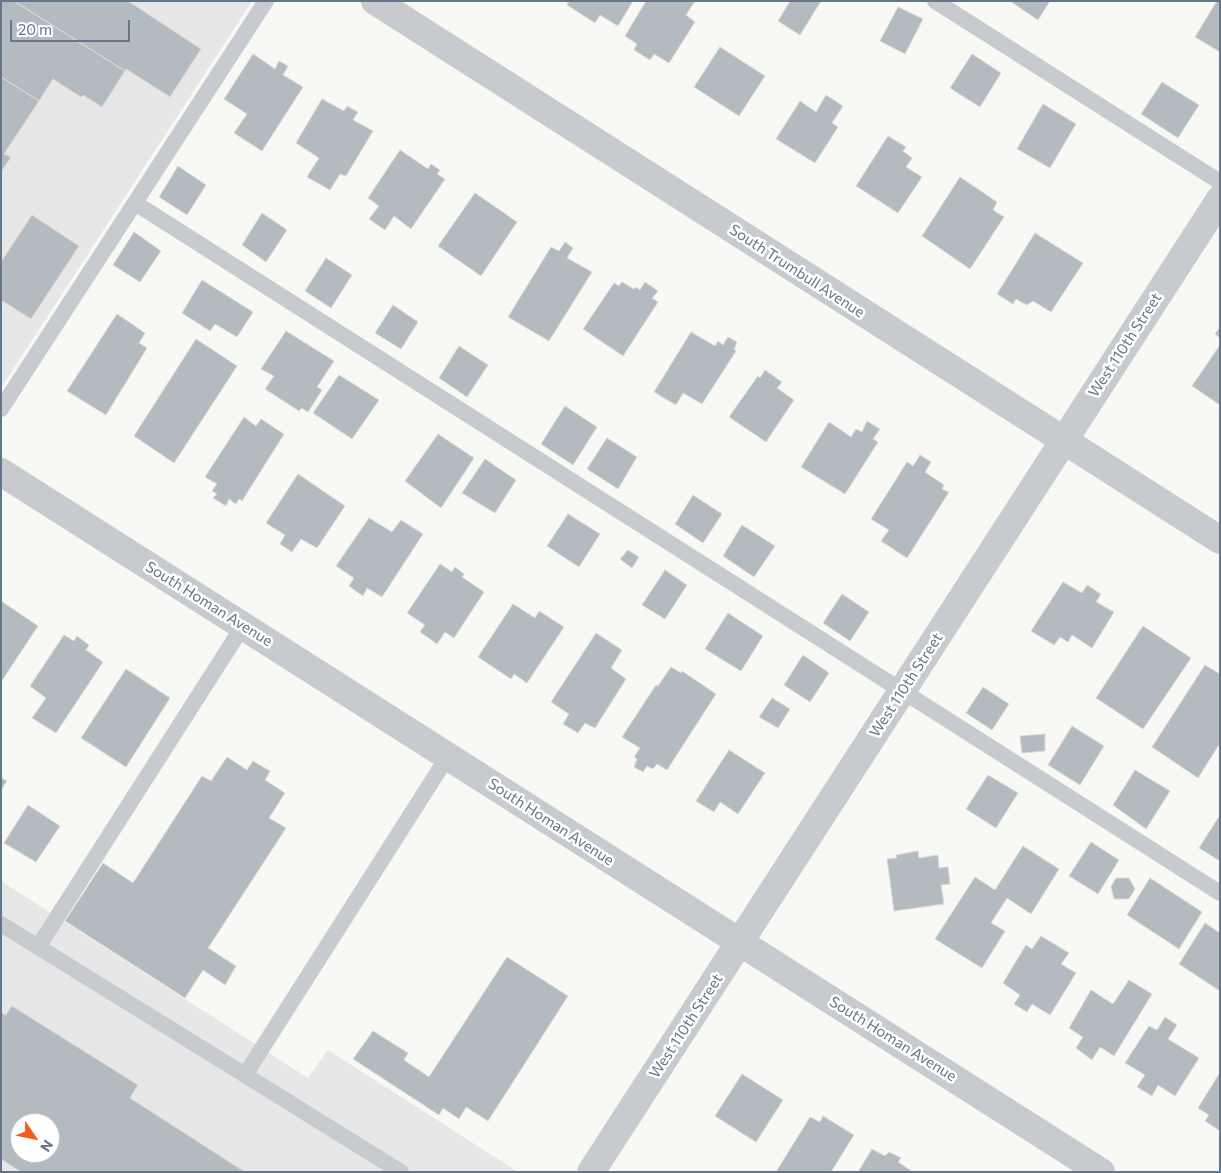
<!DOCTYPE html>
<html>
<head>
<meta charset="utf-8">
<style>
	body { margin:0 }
	#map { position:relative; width:1221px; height:1173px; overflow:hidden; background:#f8f8f5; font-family:Commissioner,sans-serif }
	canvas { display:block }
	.frame { position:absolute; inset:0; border:2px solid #647689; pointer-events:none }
	.north { position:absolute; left:10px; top:1113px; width:50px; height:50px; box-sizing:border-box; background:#fff; border:1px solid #c1c8d0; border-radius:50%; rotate:124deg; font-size:14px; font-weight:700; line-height:20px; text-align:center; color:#647689 }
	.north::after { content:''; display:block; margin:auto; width:18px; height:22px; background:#f55c17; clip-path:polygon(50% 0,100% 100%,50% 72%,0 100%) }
	.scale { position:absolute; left:10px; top:20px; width:120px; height:22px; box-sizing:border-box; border:2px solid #647689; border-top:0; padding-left:6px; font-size:15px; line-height:18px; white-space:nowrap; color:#647689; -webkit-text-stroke:4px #fff; paint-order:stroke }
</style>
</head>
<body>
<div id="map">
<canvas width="1221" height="1173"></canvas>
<div class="frame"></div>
<div class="north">N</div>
<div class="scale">20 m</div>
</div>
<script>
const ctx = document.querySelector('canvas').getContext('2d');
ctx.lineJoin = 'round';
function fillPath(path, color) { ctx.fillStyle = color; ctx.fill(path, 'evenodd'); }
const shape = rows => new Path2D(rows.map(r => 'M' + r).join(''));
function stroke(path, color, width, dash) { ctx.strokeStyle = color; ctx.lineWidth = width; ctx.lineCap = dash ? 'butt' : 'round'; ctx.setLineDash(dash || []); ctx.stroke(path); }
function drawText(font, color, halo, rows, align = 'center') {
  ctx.font = font + ' Commissioner,sans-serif'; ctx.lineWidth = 5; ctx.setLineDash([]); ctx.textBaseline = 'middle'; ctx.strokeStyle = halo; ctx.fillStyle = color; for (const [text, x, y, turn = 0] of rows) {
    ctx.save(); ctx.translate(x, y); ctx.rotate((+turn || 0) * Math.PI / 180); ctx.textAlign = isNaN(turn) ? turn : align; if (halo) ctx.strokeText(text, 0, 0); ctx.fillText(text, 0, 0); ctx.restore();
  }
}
fillPath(shape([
	[1,1,252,1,1,388],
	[1,881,308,1078,328,1050,518,1172,1,1172],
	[20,1123,50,1123,50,1153,20,1153]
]), '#e6e7e6');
const building = shape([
	[1,1,14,1,125,71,102,107,83,95,81,97,53,79,39,101,1,77,1,1],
	[14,1,128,1,201,49,170,97,126,69,125,71,14,1],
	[569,1,633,1,618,26,600,15,595,23,567,5,569,1],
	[646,1,695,1,686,15,695,22,669,63,654,54,650,60,634,50,637,44,625,36,646,1],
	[790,1,821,1,800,35,778,21,790,1],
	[1010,1,1050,1,1038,20,1010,1],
	[1217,1,1220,1,1220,52,1195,37,1217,1],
	[898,7,923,19,905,54,880,41,898,7],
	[720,47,765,76,739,116,694,87,720,47],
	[253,54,275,69,279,61,288,66,283,75,303,87,262,151,234,133,247,114,224,99,253,54],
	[972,54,1001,73,980,107,950,88,972,54],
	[1,77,39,101,4,154,11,157,1,172,1,77],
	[1162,82,1199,105,1178,138,1141,114,1162,82],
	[826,95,843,106,832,123,838,127,815,163,776,139,800,101,816,112,826,95],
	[322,99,344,111,347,106,358,112,353,120,373,131,346,176,340,174,330,190,307,177,319,158,296,143,322,99],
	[1043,104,1076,124,1050,168,1017,149,1043,104],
	[888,136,906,147,903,151,912,158,906,167,922,177,898,213,856,186,888,136],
	[400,150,428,169,431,164,440,170,437,174,445,179,411,229,394,216,385,230,369,219,379,206,368,198,400,150],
	[178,166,206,185,187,215,159,197,178,166],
	[960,177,997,202,993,210,1004,217,970,269,922,236,960,177],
	[475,193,517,222,481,276,438,246,475,193],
	[262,213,287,230,266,262,242,245,262,213],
	[32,215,79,246,31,319,1,300,1,262,32,215],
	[134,232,161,251,140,282,113,265,134,232],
	[1035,233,1083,263,1051,312,1033,301,1027,305,1016,299,1013,304,997,294,1035,233],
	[565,242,573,248,567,258,592,272,549,341,508,317,551,247,559,251,565,242],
	[326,258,352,275,331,308,305,291,326,258],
	[202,280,253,312,237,337,215,324,210,331,182,313,202,280],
	[622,282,634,289,636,287,640,290,645,282,658,291,652,298,658,302,623,356,583,329,614,283,619,286,622,282],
	[393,305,418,322,401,349,375,333,393,305],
	[117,314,145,333,139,343,147,348,106,415,67,391,117,314],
	[1220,327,1220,338,1215,334,1220,327],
	[286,331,334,361,317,387,322,390,308,412,302,408,299,411,265,389,274,376,261,369,286,331],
	[691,332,715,346,718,341,723,345,728,337,737,342,734,350,736,351,702,404,683,393,676,405,654,392,691,332],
	[196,339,237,366,174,463,134,436,196,339],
	[1220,345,1220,405,1192,386,1220,345],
	[459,346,488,365,467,397,439,378,459,346],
	[765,370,782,382,777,388,794,400,766,442,729,417,758,376,760,378,765,370],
	[339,375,379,400,352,439,313,413,339,375],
	[565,406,597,427,573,465,541,444,565,406],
	[244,417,256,426,261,419,284,434,242,501,239,499,236,504,229,499,226,506,213,498,217,494,212,491,217,484,205,477,244,417],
	[867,421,880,429,873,439,878,442,845,494,801,467,829,422,851,437,856,429,862,432,867,421],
	[438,434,474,458,441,508,405,481,438,434],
	[607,438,637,457,618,489,587,469,607,438],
	[920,455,931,462,925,472,944,485,942,489,949,492,907,558,881,541,889,530,871,519,907,462,913,466,920,455],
	[485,459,516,480,495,513,462,493,485,459],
	[298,474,345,506,317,548,301,539,292,552,280,544,285,535,266,523,298,474],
	[693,495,722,514,703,543,675,524,693,495],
	[568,514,600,534,579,567,547,546,568,514],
	[369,518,392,532,401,520,423,534,382,597,367,588,363,596,349,586,354,578,336,566,369,518],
	[742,525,775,546,754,577,723,556,742,525],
	[628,550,639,557,632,568,620,559,628,550],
	[440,564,452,572,455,567,464,574,462,577,484,592,454,638,445,632,437,644,420,632,425,625,407,613,440,564],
	[665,570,687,585,665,619,642,605,665,570],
	[1063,582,1082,593,1087,585,1101,594,1096,602,1114,612,1092,648,1072,635,1068,642,1060,637,1054,645,1031,631,1063,582],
	[842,594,869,612,850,641,823,623,842,594],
	[1,601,38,626,1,682,1,601],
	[513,604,535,618,539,611,564,627,527,683,514,674,511,679,478,657,513,604],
	[728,613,763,636,741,671,705,649,728,613],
	[1143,626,1191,658,1143,729,1096,698,1143,626],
	[596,633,622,650,611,668,626,679,595,728,585,723,578,733,563,724,569,714,551,702,596,633],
	[64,635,74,641,77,636,89,645,86,650,103,662,56,733,32,718,46,698,30,686,64,635],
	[803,655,829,673,810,702,784,685,803,655],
	[1205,665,1220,674,1220,743,1198,778,1152,747,1205,665],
	[671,667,681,673,682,671,716,694,667,770,657,764,653,769,647,766,643,772,634,767,637,759,634,757,640,748,622,737,656,685,658,686,671,667],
	[126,669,170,698,126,767,81,738,126,669],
	[983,687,1009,704,992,730,966,713,983,687],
	[772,698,790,709,778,728,759,717,772,698],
	[1072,726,1104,746,1080,785,1048,765,1072,726],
	[1045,734,1045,751,1022,753,1020,736,1045,734],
	[729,750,765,773,738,814,720,802,714,812,696,801,729,750],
	[227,757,247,770,253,761,270,771,265,780,285,793,269,818,286,828,208,948,236,966,225,985,203,970,185,998,65,921,103,863,133,883,202,776,211,781,227,757],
	[1135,770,1170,791,1146,829,1113,805,1135,770],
	[988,775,1018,793,996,828,966,809,988,775],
	[1,778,7,781,1,790,1,778],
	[28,805,60,826,36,862,4,843,28,805],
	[1220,815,1220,861,1199,848,1220,815],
	[1091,842,1119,860,1098,894,1069,876,1091,842],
	[1023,846,1059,869,1031,914,1007,898,991,923,1005,931,982,968,935,939,975,877,995,890,1023,846],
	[918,851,919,858,938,855,939,868,948,867,950,884,941,885,944,904,894,911,887,859,897,858,896,855,918,851],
	[1116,878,1129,878,1135,889,1129,899,1114,899,1111,887,1116,878],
	[1150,878,1202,912,1179,949,1127,915,1150,878],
	[1205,923,1220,933,1220,991,1179,964,1205,923],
	[1041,936,1069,953,1061,964,1076,973,1050,1015,1032,1004,1027,1012,1014,1004,1020,995,1003,983,1026,945,1032,949,1041,936],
	[507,957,568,996,488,1121,466,1107,459,1119,443,1108,439,1115,353,1059,373,1031,408,1053,404,1060,429,1077,507,957],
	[1129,980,1152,994,1114,1056,1100,1047,1092,1060,1076,1048,1083,1037,1069,1028,1091,990,1113,1004,1129,980],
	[12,1006,138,1085,130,1098,245,1172,21,1172,1,1159,1,1013,6,1015,12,1006],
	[20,1123,50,1123,50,1153,20,1153,20,1123],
	[1165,1017,1177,1025,1168,1039,1199,1058,1175,1096,1158,1085,1152,1096,1137,1087,1145,1075,1125,1063,1149,1026,1157,1030,1165,1017],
	[742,1074,783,1100,756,1142,715,1116,742,1074],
	[1219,1074,1220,1074,1220,1131,1205,1121,1209,1115,1198,1108,1219,1074],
	[823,1116,854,1135,831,1172,776,1172,810,1117,820,1122,823,1116],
	[872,1149,885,1156,889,1152,901,1158,898,1162,913,1172,858,1172,872,1149]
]);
fillPath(building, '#b3bac0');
stroke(building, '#d9dad7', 1);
stroke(shape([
	[935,1,1220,182],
	[135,203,1220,893],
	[1,409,266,1],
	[1,924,245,1075,448,756],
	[38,947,243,626],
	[245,1075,401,1172]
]), '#c7cbcf', 16);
stroke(shape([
	[375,1,1220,540],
	[1,472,1101,1172],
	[591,1172,1220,199]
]), '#c7cbcf', 28);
drawText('15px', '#647689', '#fff', [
	["South Trumbull Avenue",797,271,33],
	["West 110th Street",1125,345,-57],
	["South Homan Avenue",209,604,32],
	["West 110th Street",906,685,-57],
	["South Homan Avenue",551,822,33],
	["West 110th Street",686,1026,-57],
	["South Homan Avenue",893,1039,32]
]);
</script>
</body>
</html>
